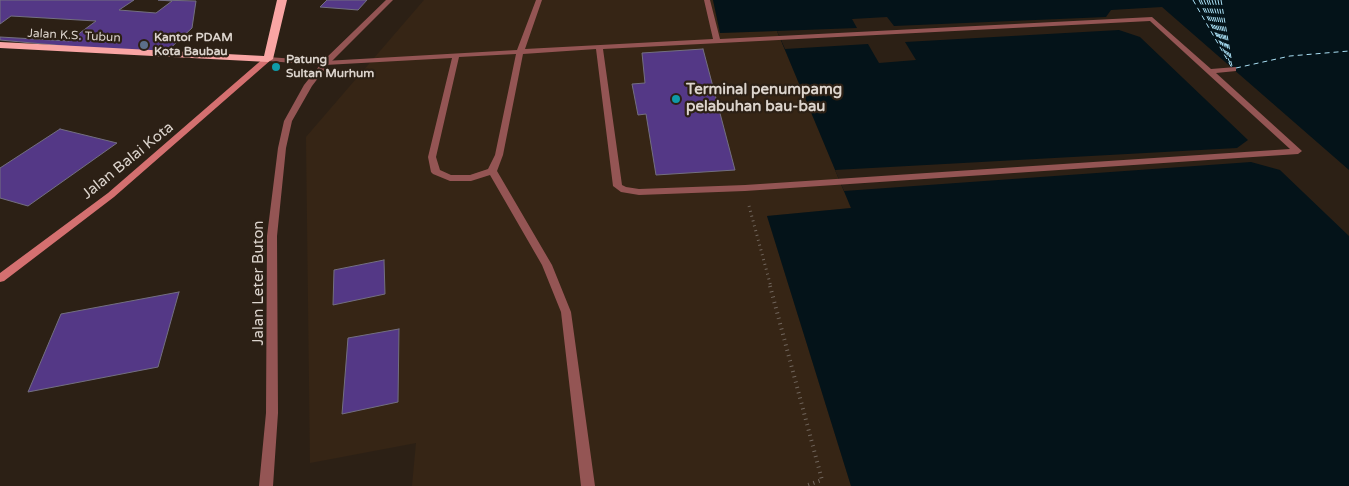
<!DOCTYPE html>
<html>
<head>
<meta charset="utf-8">
<style>
	body { margin:0 }
	canvas { display:block; background:#2c2015 }
</style>
</head>
<body>
<canvas width="1349" height="486"></canvas>
<script>
const ctx = document.querySelector('canvas').getContext('2d');
ctx.lineJoin = 'round';
function fillPath(path, color) { ctx.fillStyle = color; ctx.fill(path, 'evenodd'); }
const shape = rows => new Path2D(rows.map(r => 'M' + r).join(''));
function stroke(path, color, width, dash) { ctx.strokeStyle = color; ctx.lineWidth = width; ctx.lineCap = dash ? 'butt' : 'round'; ctx.setLineDash(dash || []); ctx.stroke(path); }
function drawText(font, color, halo, rows, align = 'center') {
  ctx.font = font + ' "Varela Round",sans-serif'; ctx.lineWidth = 4.5; ctx.setLineDash([]); ctx.textBaseline = 'middle'; ctx.strokeStyle = halo; ctx.fillStyle = color; for (const [text, x, y, turn = 0] of rows) {
    ctx.save(); ctx.translate(x, y); ctx.rotate((+turn || 0) * Math.PI / 180); ctx.textAlign = isNaN(turn) ? turn : align; if (halo) ctx.strokeText(text, 0, 0); ctx.fillText(text, 0, 0); ctx.restore();
  }
}
fillPath(shape([
	[424,0,713,0,720,33,777,31,851,208,767,216,851,486,412,486,416,443,310,463,306,137]
]), '#362515');
fillPath(shape([
	[713,0,1349,0,1349,486,851,486,767,216,851,208,777,31,720,33]
]), '#041319');
fillPath(shape([
	[1162,7,1349,170,1349,236,1280,170,1251,162,844,191,835,170,1237,148,1248,140,1140,37,1119,30,905,42,916,60,879,63,868,44,785,49,777,31,857,28,852,19,887,17,894,26,1106,17,1111,10]
]), '#2c2015');
stroke(shape([
	[1193,0,1232,68],
	[1199,0,1227,57],
	[1201,0,1221,43],
	[1204,0,1230,63],
	[1207,0,1223,45],
	[1209,0,1229,58],
	[1212,0,1226,46],
	[1215,0,1232,66],
	[1218,0,1228,48],
	[1221,0,1231,58],
	[1236,68,1290,56,1349,51]
]), '#aae0f5', 1, [5, 4]);
const building = shape([
	[0,0,134,0,119,10,156,13,172,1,158,0,196,1,192,28,163,55,0,40,0,37,69,41,96,21,11,16,0,24,0,0],
	[327,0,367,0,358,10,320,7,327,0],
	[703,49,735,170,656,175,646,114,638,115,632,84,645,83,642,53,703,49],
	[60,129,117,143,28,206,0,198,0,168,60,129],
	[384,260,385,294,333,305,334,270,384,260],
	[179,292,158,367,28,392,61,314,179,292],
	[399,329,398,402,342,414,348,338,399,329]
]);
fillPath(building, '#543886');
stroke(building, '#736f80', 1);
stroke(shape([
	[749,206,771,287]
]), '#70655c', 3, [1, 4]);
stroke(shape([
	[770,286,822,480,805,486]
]), '#70655c', 4, [1, 4.5]);
fillPath(shape([
	[536,0,542,0,525,49,713,39,704,0,710,0,720,39,1152,17,1211,69,1236,67,1236,71,1216,73,1302,151,1298,154,745,191,639,195,621,192,613,186,596,49,523,54,503,155,497,171,552,265,571,312,595,486,581,486,561,312,542,265,490,175,471,181,450,181,433,174,431,172,428,157,452,58,325,65,321,63,325,61,517,50,536,0],
	[1150,21,1290,149,745,185,639,189,626,187,622,185,603,49,1150,21],
	[516,54,495,155,488,169,470,175,451,175,440,170,436,157,459,57,516,54]
]), '#945554');
fillPath(shape([
	[386,0,393,0,328,65,312,86,292,121,286,148,277,236,278,413,273,486,259,486,266,413,267,236,278,148,284,121,304,85,320,65,268,61,264,59,268,57,323,61,386,0]
]), '#945554');
fillPath(shape([
	[265,57,271,57,272,59,114,197,4,281,0,282,0,273,108,193,265,57]
]), '#d47070');
fillPath(shape([
	[277,0,287,0,273,59,268,62,0,48,0,42,264,56,277,0]
]), '#f9a5a4');
for (const [x, y, r, color] of [
	[144,45,5,"#5c6f8a"],
	[276,67,5,"#0f9aa8"],
	[676,99,5,"#0f9aa8"]
]) { const dot = new Path2D(); dot.arc(x, y, r, 0, 2 * Math.PI); ctx.fillStyle = color; ctx.fill(dot); stroke(dot, '#2c2015', 2); }
drawText('12px', '#dcd4cd', '#2c2015', [
	["Jalan K.S. Tubun",74,36,3]
]);
drawText('bold 12px', '#dcd4cd', '#2c2015', [
	["Kantor PDAM",154,38],
	["Kota Baubau",154,52],
	["Patung",286,60],
	["Sultan Murhum",286,74]
], 'left');
drawText('bold 15px', '#dcd4cd', '#2c2015', [
	["Terminal penumpamg",686,90],
	["pelabuhan bau-bau",686,107]
], 'left');
drawText('15px', '#dcd4cd', '#2c2015', [
	["Jalan Balai Kota",128,161,-39],
	["Jalan Leter Buton",259,283,-90]
]);
</script>
</body>
</html>
